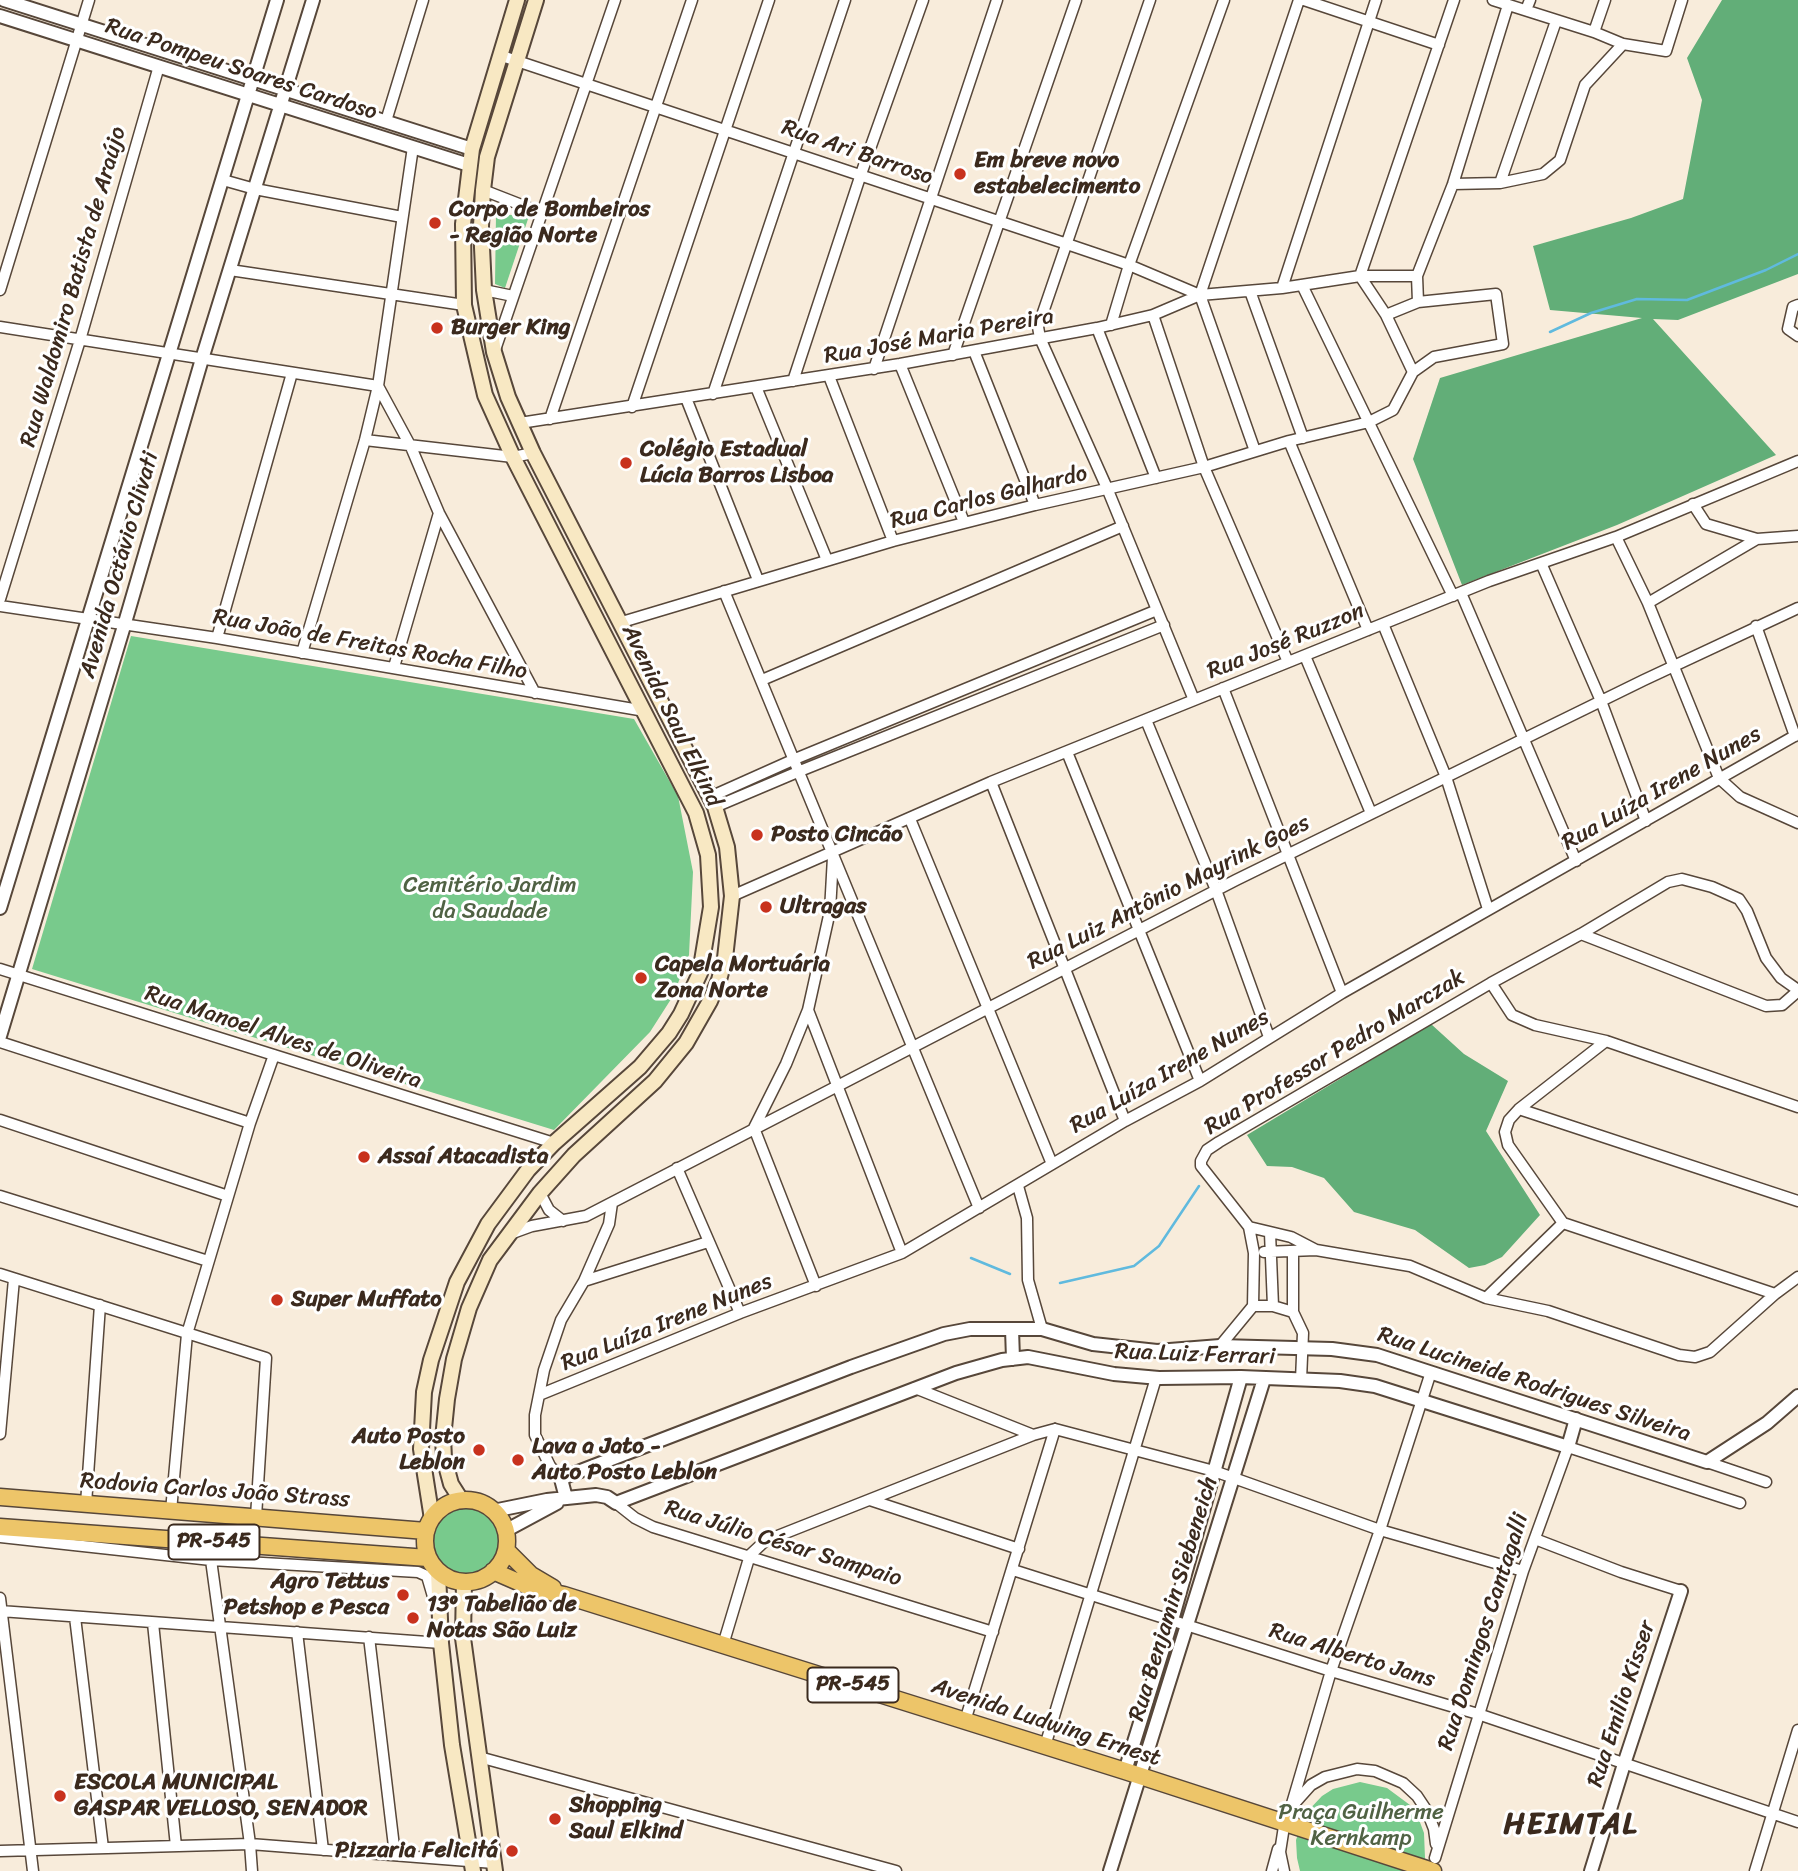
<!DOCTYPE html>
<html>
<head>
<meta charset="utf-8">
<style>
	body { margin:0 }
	canvas { display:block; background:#f8ecdb }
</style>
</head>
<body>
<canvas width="1798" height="1871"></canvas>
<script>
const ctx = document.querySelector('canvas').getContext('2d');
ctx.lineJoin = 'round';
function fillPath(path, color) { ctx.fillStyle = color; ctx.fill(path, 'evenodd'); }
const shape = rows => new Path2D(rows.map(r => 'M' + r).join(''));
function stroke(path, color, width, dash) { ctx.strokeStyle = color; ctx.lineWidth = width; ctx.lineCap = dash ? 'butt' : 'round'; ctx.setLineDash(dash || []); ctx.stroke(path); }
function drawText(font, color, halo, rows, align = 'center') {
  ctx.font = font + ' Sriracha,sans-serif'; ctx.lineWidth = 6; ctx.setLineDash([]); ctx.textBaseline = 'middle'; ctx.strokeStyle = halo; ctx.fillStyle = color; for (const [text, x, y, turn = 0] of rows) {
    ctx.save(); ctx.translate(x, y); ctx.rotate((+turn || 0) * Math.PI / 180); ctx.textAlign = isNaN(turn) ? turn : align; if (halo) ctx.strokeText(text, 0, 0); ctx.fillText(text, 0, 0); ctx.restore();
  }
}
fillPath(shape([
	[496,214,529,216,505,288,495,284],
	[131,636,634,719,678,796,693,872,689,955,673,996,650,1032,554,1130,32,969],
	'433 1541a34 34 0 1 1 68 0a34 34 0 1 1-68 0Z',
	[1360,1782,1387,1788,1410,1805,1418,1817,1424,1833,1425,1858,1421,1871,1300,1871,1297,1858,1296,1840,1305,1814,1322,1796,1333,1789]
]), '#78ca8c');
fillPath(shape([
	[1722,0,1798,0,1798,274,1678,320,1653,319,1776,455,1617,525,1462,585,1413,459,1440,378,1642,318,1550,310,1533,246,1631,218,1683,199,1702,100,1687,58],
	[1431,1024,1464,1054,1508,1081,1486,1131,1540,1215,1502,1257,1485,1265,1469,1268,1415,1230,1354,1212,1324,1178,1292,1167,1267,1166,1247,1135]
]), '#62ae78');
stroke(shape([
	[1550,332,1591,313,1637,299,1687,300,1766,270,1798,254],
	[971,1258,1010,1274],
	[1060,1283,1134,1266,1159,1246,1199,1186]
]), '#60bade', 2.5);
const minor = shape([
	[1150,0,1038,327,1040,338,1107,488,1194,700],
	[1304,0,1439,45],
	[1493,0,1594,32,1623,44,1666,51,1682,0],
	[1526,10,1530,0],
	[1594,32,1605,0],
	[499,55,1067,244,1129,265,1200,295],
	[386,121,423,0],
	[223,180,255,189,402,217],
	[1500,183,1556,21],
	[1453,184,1500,183,1543,174,1560,160,1585,85,1623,44],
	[483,190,542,213],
	[230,270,464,305],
	[1360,276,1454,0],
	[1360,276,1386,315,1413,372],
	[1302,285,1453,596],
	[1282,288,1376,0],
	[0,290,89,0],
	[484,290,513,296],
	[1250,291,1303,438],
	[1200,295,1299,0],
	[1200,295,1255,451],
	[1418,302,1417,276,1453,184,1508,5],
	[1798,305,1793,307,1788,329,1798,336],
	[1153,315,1204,467,1288,662],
	[1111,325,1129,265,1224,0],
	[0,327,378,386,411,447,439,513,535,693],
	[1097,328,1156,478],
	[495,350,615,0],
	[974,351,1035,505],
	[953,355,1076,0],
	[900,364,964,522],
	[874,369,997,0],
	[829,376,893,541],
	[793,381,861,174,923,0],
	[756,387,827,560],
	[713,394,845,0],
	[686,398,758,580],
	[632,407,769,0],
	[550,419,692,0],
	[520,423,900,364,1097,328,1153,315,1200,295,1282,288,1360,276,1417,276],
	[365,440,513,457,533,453],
	[1289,441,1368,630],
	[1693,504,1706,524,1757,539,1798,536],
	[1616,537,1798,461],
	[1541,563,1601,701,1646,821],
	[724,591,979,1208],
	[1461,593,1576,861],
	[0,599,80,340,159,66],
	[1648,603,1757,539],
	[0,606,217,638,645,711],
	[622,622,893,541,1035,505,1204,467,1289,441,1369,422,1393,410,1413,372,1434,357,1503,344,1496,294,1418,302,1386,315],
	[1383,624,1446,777,1488,909],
	[1756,626,1795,736],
	[217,638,292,373],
	[302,653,365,440,378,386,413,147],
	[1305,656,1371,813],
	[394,667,439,513],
	[762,680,1123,526],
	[1223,688,1342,993],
	[1146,720,1216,890,1269,1037],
	[1067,752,1200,1081],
	[991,782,1125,1121],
	[710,797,795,759,1157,610],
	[715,807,800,771,1164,625],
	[910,819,1052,1164],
	[732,896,991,782,1489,581,1616,537,1648,603,1719,778,1740,797,1798,823],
	[830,911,855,906],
	[1581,934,1766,1006,1782,1005,1798,991],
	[0,969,554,1143],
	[1491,983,1512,1015,1535,1025,1606,1041,1798,1107],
	[1798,990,1781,978,1766,958,1747,911,1739,899,1712,887,1682,879,1668,882,1581,934,1491,983,1219,1142,1207,1150,1201,1161,1201,1166,1249,1227,1291,1237,1316,1250,1410,1266,1486,1298,1548,1311,1679,1355,1695,1357,1710,1352,1775,1294,1798,1277],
	[808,1010,902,1253],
	[0,1042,250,1123],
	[1519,1109,1798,1201],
	[0,1120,228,1196],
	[677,1168,740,1313],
	[1018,1186,1027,1218,1028,1280,1042,1329],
	[540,1193,549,1210,563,1221],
	[0,1196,208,1261],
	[1563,1223,1508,1145,1505,1132,1509,1120,1519,1109,1606,1041],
	[1563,1223,1775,1294],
	[1270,1233,1273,1306],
	[510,1234,532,1226,586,1216,1236,880,1644,680,1798,608],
	[1264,1252,1316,1250],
	[1293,1252,1293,1312,1303,1333,1301,1380],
	[0,1274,266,1358,256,1517],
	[584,1281,708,1242],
	[816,1286,754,1128,786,1064,808,1010,830,911,833,857],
	[1486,1298,1563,1223],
	[1253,1306,1273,1306,1293,1312],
	[1220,1346,1253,1306,1254,1253,1249,1227],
	[915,1388,1033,1435],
	[539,1395,740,1313,902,1253,1125,1121,1200,1081,1342,993,1798,734],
	[1055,1429,1214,1471,1380,1530,1523,1571],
	[0,1434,14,1279],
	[1707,1462,1766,1482],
	[561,1479,550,1466,535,1435,535,1415,544,1370,561,1320,584,1281,609,1224,612,1203],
	[870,1500,1019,1549],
	[616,1503,635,1518,653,1527,993,1632],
	[86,1504,100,1305],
	[171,1511,187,1334,250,1123,274,1055],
	[0,1537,211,1560,418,1572,427,1576,434,1600],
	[1535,1539,1621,1572,1681,1591],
	[211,1560,250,1844,252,1871],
	[1013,1570,1331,1671,1478,1714,1798,1822],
	[0,1598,33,1871],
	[0,1611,441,1643],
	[75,1617,103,1848],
	[153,1623,176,1846],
	[297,1632,323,1850],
	[369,1637,395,1855],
	[723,1645,750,1555,765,1541,1033,1435,1055,1429],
	[965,1721,1055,1429],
	[1045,1746,1156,1378],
	[479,1757,896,1871],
	[1294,1804,1311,1785,1325,1777,1357,1769,1375,1771,1403,1783,1417,1796,1427,1811,1434,1829,1436,1844],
	[1291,1807,1331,1671,1380,1530,1431,1372],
	[0,1851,250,1844,494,1863],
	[1435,1858,1523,1571,1568,1447,1740,1503],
	[1272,1871,1278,1849],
	[1284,1871,1280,1852,1285,1820],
	[1755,1871,1798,1730]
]);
const tertiary = shape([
	[4,0,472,149],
	[0,16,469,165],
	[0,908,277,0],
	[0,1036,124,626,202,359,313,0],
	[1012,1329,1013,1359],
	[566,1498,561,1479,570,1475,851,1367,944,1334,970,1329,1042,1329,1093,1344,1157,1351,1220,1346,1332,1349,1377,1355,1707,1462,1767,1423,1798,1396],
	[493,1511,547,1500,596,1495,607,1497,616,1503,956,1373,1002,1360,1028,1357,1114,1374,1159,1378,1241,1377,1340,1381,1375,1386,1568,1447,1576,1419],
	[505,1531,557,1503],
	[1125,1771,1172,1620,1241,1377],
	[1110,1871,1264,1379],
	[1591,1871,1624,1764,1681,1591]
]);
const secondary = shape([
	[459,1501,458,1495,451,1484,444,1458,443,1438,447,1399,454,1359,469,1308,490,1260,540,1193,574,1155,655,1081,686,1043,710,1001,719,980,725,958,732,896,727,847,715,807,533,453,508,397,494,352,484,290,481,226,483,190,487,157,536,0],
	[432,1519,421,1449,424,1392,431,1360,457,1282,488,1224,528,1170,554,1143,640,1067,669,1033,681,1014,700,973,711,907,708,855,696,813,513,457,485,395,464,305,463,224,472,149,517,0],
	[438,1572,441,1643,452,1745,473,1871],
	[464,1582,463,1638,495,1871]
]);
const trunk = shape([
	[0,1497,426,1531],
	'425 1541a41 41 0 1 1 82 0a41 41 0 1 1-82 0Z',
	[0,1527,428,1558],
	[506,1550,531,1575,553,1588],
	[493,1571,532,1588,564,1595,1125,1771,1433,1871]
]);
stroke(minor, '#57473a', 13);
stroke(tertiary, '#57473a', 16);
stroke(secondary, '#57473a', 18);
stroke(trunk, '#57473a', 19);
stroke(minor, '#fff', 10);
stroke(tertiary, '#fff', 12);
stroke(secondary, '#f8e8c3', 14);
stroke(trunk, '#edc569', 16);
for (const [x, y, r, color] of [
	[960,174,7,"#c8321e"],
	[435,223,7,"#c8321e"],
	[437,328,7,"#c8321e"],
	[626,463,7,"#c8321e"],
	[757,835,7,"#c8321e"],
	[766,907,7,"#c8321e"],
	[641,978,7,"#c8321e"],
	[364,1157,7,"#c8321e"],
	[277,1300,7,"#c8321e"],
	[479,1450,7,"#c8321e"],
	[518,1460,7,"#c8321e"],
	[403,1595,7,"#c8321e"],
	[413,1618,7,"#c8321e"],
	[60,1796,7,"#c8321e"],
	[555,1819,7,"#c8321e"],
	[512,1851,7,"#c8321e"]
]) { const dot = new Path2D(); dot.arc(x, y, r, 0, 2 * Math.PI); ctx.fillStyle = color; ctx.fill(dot); stroke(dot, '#fff', 2.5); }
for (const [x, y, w] of [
	[214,1542,91],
	[853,1685,91]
]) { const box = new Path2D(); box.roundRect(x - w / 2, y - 17.5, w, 35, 5); ctx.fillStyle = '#fff'; ctx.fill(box); stroke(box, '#3b2a1e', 2); }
drawText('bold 21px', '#3b2a1e', null, [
	["PR-545",214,1542],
	["PR-545",853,1685]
]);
drawText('23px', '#3b2a1e', '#fff', [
	["Rua Pompeu Soares Cardoso",241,70,18],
	["Rua Ari Barroso",857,153,19],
	["Rua Waldomiro Batista de Araújo",74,287,-74],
	["Rua José Maria Pereira",939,337,-10],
	["Rua Carlos Galhardo",989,498,-14],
	["Avenida Octávio Clivati",120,565,-74],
	["Rua José Ruzzon",1286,642,-22],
	["Rua João de Freitas Rocha Filho",370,645,10],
	["Avenida Saul Elkind",671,716,64],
	["Rua Luíza Irene Nunes",1662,789,-30],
	["Rua Luiz Antônio Mayrink Goes",1169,893,-27],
	["Rua Manoel Alves de Oliveira",283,1038,18],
	["Rua Professor Pedro Marczak",1335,1053,-31],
	["Rua Luíza Irene Nunes",1170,1072,-30],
	["Rua Luíza Irene Nunes",667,1323,-22],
	["Rua Luiz Ferrari",1195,1355,2],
	["Rua Lucineide Rodrigues Silveira",1534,1385,18],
	["Rodovia Carlos João Strass",215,1491,4],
	["Rua Júlio César Sampaio",783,1544,17],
	["Rua Benjamin Siebeneich",1174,1599,-73],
	["Rua Domingos Cantagalli",1484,1632,-72],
	["Rua Alberto Jans",1352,1656,17],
	["Rua Emilio Kisser",1622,1704,-72],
	["Avenida Ludwing Ernest",1046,1723,18]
]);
drawText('bold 23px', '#3b2a1e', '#fff', [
	["Em breve novo",974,161],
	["estabelecimento",974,187],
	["Corpo de Bombeiros",449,210],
	["- Região Norte",449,236],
	["Burger King",451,328],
	["Colégio Estadual",640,450],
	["Lúcia Barros Lisboa",640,476],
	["Posto Cincão",771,835],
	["Ultragas",780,907],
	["Capela Mortuária",655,965],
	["Zona Norte",655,991],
	["Assaí Atacadista",378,1157],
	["Super Muffato",291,1300],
	["Auto Posto",465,1437,"right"],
	["Leblon",465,1463,"right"],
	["Lava a Jato -",532,1447],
	["Auto Posto Leblon",532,1473],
	["Agro Tettus",389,1582,"right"],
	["Petshop e Pesca",389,1608,"right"],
	["13º Tabelião de",427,1605],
	["Notas São Luiz",427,1631],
	["ESCOLA MUNICIPAL",74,1783],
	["GASPAR VELLOSO, SENADOR",74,1809],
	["Shopping",569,1806],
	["Saul Elkind",569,1832],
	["Pizzaria Felicitá",498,1851,"right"]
], 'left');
drawText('23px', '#506244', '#fff', [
	["Cemitério Jardim",490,886],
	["da Saudade",490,912],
	["Praça Guilherme",1361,1813],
	["Kernkamp",1361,1839]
]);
ctx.letterSpacing = '2px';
drawText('bold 30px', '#3b2a1e', '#fff', [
	["HEIMTAL",1571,1825]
]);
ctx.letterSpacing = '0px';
</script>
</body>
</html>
